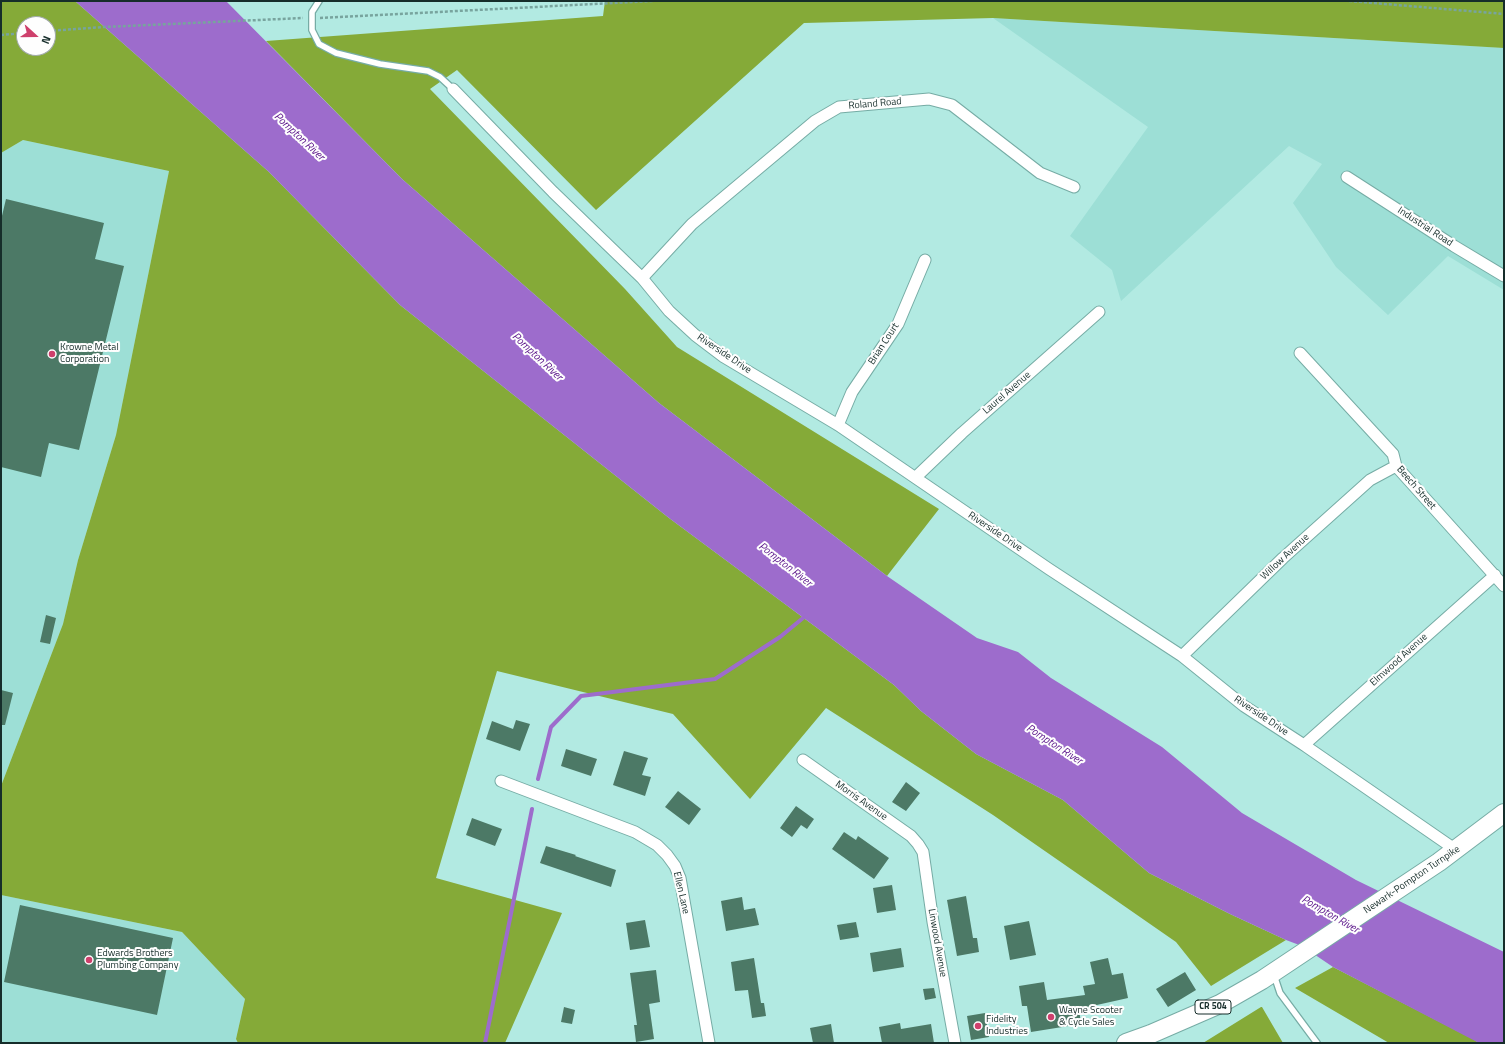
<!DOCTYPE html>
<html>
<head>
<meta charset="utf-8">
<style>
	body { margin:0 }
	#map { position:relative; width:1505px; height:1044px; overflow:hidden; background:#b2eae2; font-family:"Titillium Web",sans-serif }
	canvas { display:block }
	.frame { position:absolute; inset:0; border:2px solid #162d2a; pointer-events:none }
	.north { position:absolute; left:16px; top:16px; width:40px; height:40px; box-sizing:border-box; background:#fefefe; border:1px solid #a1aaa9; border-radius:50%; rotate:111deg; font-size:11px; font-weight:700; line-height:16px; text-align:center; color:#162d2a }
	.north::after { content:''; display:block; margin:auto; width:14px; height:18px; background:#ce406c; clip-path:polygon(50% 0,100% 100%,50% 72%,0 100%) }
</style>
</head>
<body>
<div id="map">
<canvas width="1505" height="1044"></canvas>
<div class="frame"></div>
<div class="north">N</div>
</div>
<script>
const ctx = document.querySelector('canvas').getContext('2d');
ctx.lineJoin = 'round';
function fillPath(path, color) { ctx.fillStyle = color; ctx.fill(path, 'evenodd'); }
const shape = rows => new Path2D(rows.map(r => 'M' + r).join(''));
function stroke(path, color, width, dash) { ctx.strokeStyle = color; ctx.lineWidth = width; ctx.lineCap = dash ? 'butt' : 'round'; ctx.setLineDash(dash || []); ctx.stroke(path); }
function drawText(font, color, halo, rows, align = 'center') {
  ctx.font = font + ' "Titillium Web",sans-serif'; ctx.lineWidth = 4; ctx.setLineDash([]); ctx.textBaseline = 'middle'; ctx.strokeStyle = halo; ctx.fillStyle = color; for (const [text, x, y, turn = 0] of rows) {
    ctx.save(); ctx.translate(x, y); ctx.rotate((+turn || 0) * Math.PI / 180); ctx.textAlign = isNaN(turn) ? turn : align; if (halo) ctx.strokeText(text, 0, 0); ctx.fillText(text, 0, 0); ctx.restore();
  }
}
fillPath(shape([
	[993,18,1504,48,1504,290,1448,256,1388,315,1336,267,1293,203,1322,164,1289,146,1121,301,1112,270,1070,236,1148,127],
	[23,140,169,171,116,435,78,560,63,624,1,786,1,153],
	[1,895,182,932,245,999,236,1039,238,1043,1,1043]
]), '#9ddfd6');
fillPath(shape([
	[1,1,75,1,269,172,400,305,669,518,894,685,921,711,976,754,1063,800,1149,873,1230,914,1286,940,1211,986,1176,942,993,815,826,708,750,799,673,714,497,671,436,878,562,913,505,1043,238,1043,236,1039,245,999,182,932,1,895,1,786,63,624,78,560,116,435,169,171,23,140,1,153],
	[24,24,48,24,48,48,24,48],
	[605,1,1504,1,1504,48,993,18,804,23,596,210,457,70,430,89,625,289,677,347,939,509,887,576,659,403,402,179,266,41,603,16],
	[1333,967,1473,1039,1479,1043,1389,1043,1295,988],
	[1262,1007,1283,1043,1203,1043,1261,1007]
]), '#85aa38');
fillPath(shape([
	[75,1,226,1,402,179,659,403,887,576,977,638,1018,652,1051,678,1162,747,1242,813,1356,880,1504,952,1504,1043,1479,1043,1333,967,1302,946,1286,940,1230,914,1149,873,1063,800,976,754,921,711,894,685,669,518,400,305,269,172]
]), '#9d6ccc');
stroke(shape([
	[538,779,551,727,581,696,715,679,780,637,803,618],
	[485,1043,532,809]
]), '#9d6ccc', 4);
fillPath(shape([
	[6,199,104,223,95,259,124,266,79,450,49,443,41,477,1,467,1,220],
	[46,615,56,618,50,644,40,642],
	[1,690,13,693,5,725,1,725],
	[516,720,530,724,520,751,486,739,492,721,513,729],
	[566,749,597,759,591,776,561,766],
	[624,751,648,758,642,775,651,777,645,796,613,785],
	[906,782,920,793,906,811,892,802],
	[678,791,701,809,689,825,665,807],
	[796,806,814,819,807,829,801,825,792,837,780,828],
	[472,818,502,829,495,846,466,835],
	[844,832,856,840,858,836,889,858,874,879,832,849],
	[546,846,576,855,575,856,616,870,611,887,540,863],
	[892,885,896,910,877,913,873,888],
	[966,896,973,938,977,938,979,952,957,956,947,900],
	[742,897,744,910,755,908,759,925,726,931,721,901],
	[20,905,173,938,157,1015,4,982],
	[645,920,650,947,630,950,626,923],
	[1029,921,1036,955,1010,960,1004,926],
	[856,922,859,937,840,940,837,925],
	[901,948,904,967,873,972,870,953],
	[754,958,761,1003,764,1003,766,1016,752,1018,748,990,735,991,731,962],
	[1108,958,1112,975,1123,973,1128,998,1079,1009,1081,1024,1031,1032,1027,1006,1022,1006,1019,986,1044,982,1047,1000,1085,995,1083,986,1095,984,1090,962],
	[656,970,660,1002,649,1004,654,1039,636,1042,634,1025,637,1025,630,973],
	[1185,972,1196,990,1168,1007,1156,989],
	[934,988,936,998,925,1000,923,989],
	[564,1007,575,1010,572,1024,561,1022],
	[985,1013,989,1037,971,1040,967,1016],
	[900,1023,901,1029,931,1024,934,1043,882,1043,879,1027],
	[831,1024,834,1043,813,1043,810,1028]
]), '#4c7966');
const lane = shape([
	[319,1,312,12,312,30,319,44,336,53,380,64,428,71,440,77,453,89],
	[1274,975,1280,993,1317,1043]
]);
const street = shape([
	[453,89,553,192,642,278,669,311,695,335,724,357,838,425,1049,569,1182,656,1244,706,1304,745,1456,850],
	[1347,177,1454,246,1504,276],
	[642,278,692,224,815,121,839,107,929,99,952,105,1040,173,1074,187],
	[1300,353,1393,454,1396,466,1504,586],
	[838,425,852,392,898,324,925,260],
	[916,477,962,433,1099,312],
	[1182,656,1283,558,1370,480,1396,466],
	[1304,745,1495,575],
	[803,760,911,836,918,844,923,852,933,922,955,1043],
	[501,781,635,832,657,845,667,855,675,866,680,878,709,1043]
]);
const primary = shape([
	[1126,1043,1151,1034,1220,1004,1262,980,1439,862,1504,813]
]);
stroke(lane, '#76aca5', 8);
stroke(street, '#76aca5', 13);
stroke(primary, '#76aca5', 20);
stroke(shape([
	[1349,1,1504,14],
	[320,18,653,1],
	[48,31,104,27,303,18],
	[1,35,24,33]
]), '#78a49e', 2.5, [3, 2]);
stroke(lane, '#fff', 5.5);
stroke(street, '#fff', 11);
stroke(primary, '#fff', 18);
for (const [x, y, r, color] of [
	[52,354,4,"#ce406c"],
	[89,960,4,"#ce406c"],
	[1051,1017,4,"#ce406c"],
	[978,1026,4,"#ce406c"]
]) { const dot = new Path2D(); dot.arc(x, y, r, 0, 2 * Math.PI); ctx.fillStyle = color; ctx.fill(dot); stroke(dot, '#fefefe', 1.5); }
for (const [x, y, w] of [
	[1213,1007,36]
]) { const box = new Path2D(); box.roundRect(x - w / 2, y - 7, w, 14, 3); ctx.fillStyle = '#fefefe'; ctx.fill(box); stroke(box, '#162d2a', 1); }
drawText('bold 9px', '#162d2a', null, [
	["CR 504",1213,1007]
]);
drawText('10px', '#162d2a', '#fefefe', [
	["Roland Road",875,104,-5],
	["Industrial Road",1425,227,33],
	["Brian Court",884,344,-57],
	["Riverside Drive",724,354,34],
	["Laurel Avenue",1007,393,-41],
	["Beech Street",1416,488,49],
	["Riverside Drive",995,532,34],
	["Willow Avenue",1285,557,-43],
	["Elmwood Avenue",1399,660,-42],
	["Riverside Drive",1261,716,34],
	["Morris Avenue",861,801,35],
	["Newark-Pompton Turnpike",1412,880,-34],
	["Ellen Lane",681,893,77],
	["Linwood Avenue",937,943,80]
]);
drawText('10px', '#162d2a', '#fefefe', [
	["Krowne Metal",60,348],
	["Corporation",60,360],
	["Edwards Brothers",97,954],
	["Plumbing Company",97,966],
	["Wayne Scooter",1059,1011],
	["& Cycle Sales",1059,1023],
	["Fidelity",986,1020],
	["Industries",986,1032]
], 'left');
drawText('italic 11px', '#591389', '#fefefe', [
	["Pompton River",299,137,43],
	["Pompton River",537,357,43],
	["Pompton River",785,565,38],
	["Pompton River",1054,745,33],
	["Pompton River",1330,915,30]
]);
</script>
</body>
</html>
